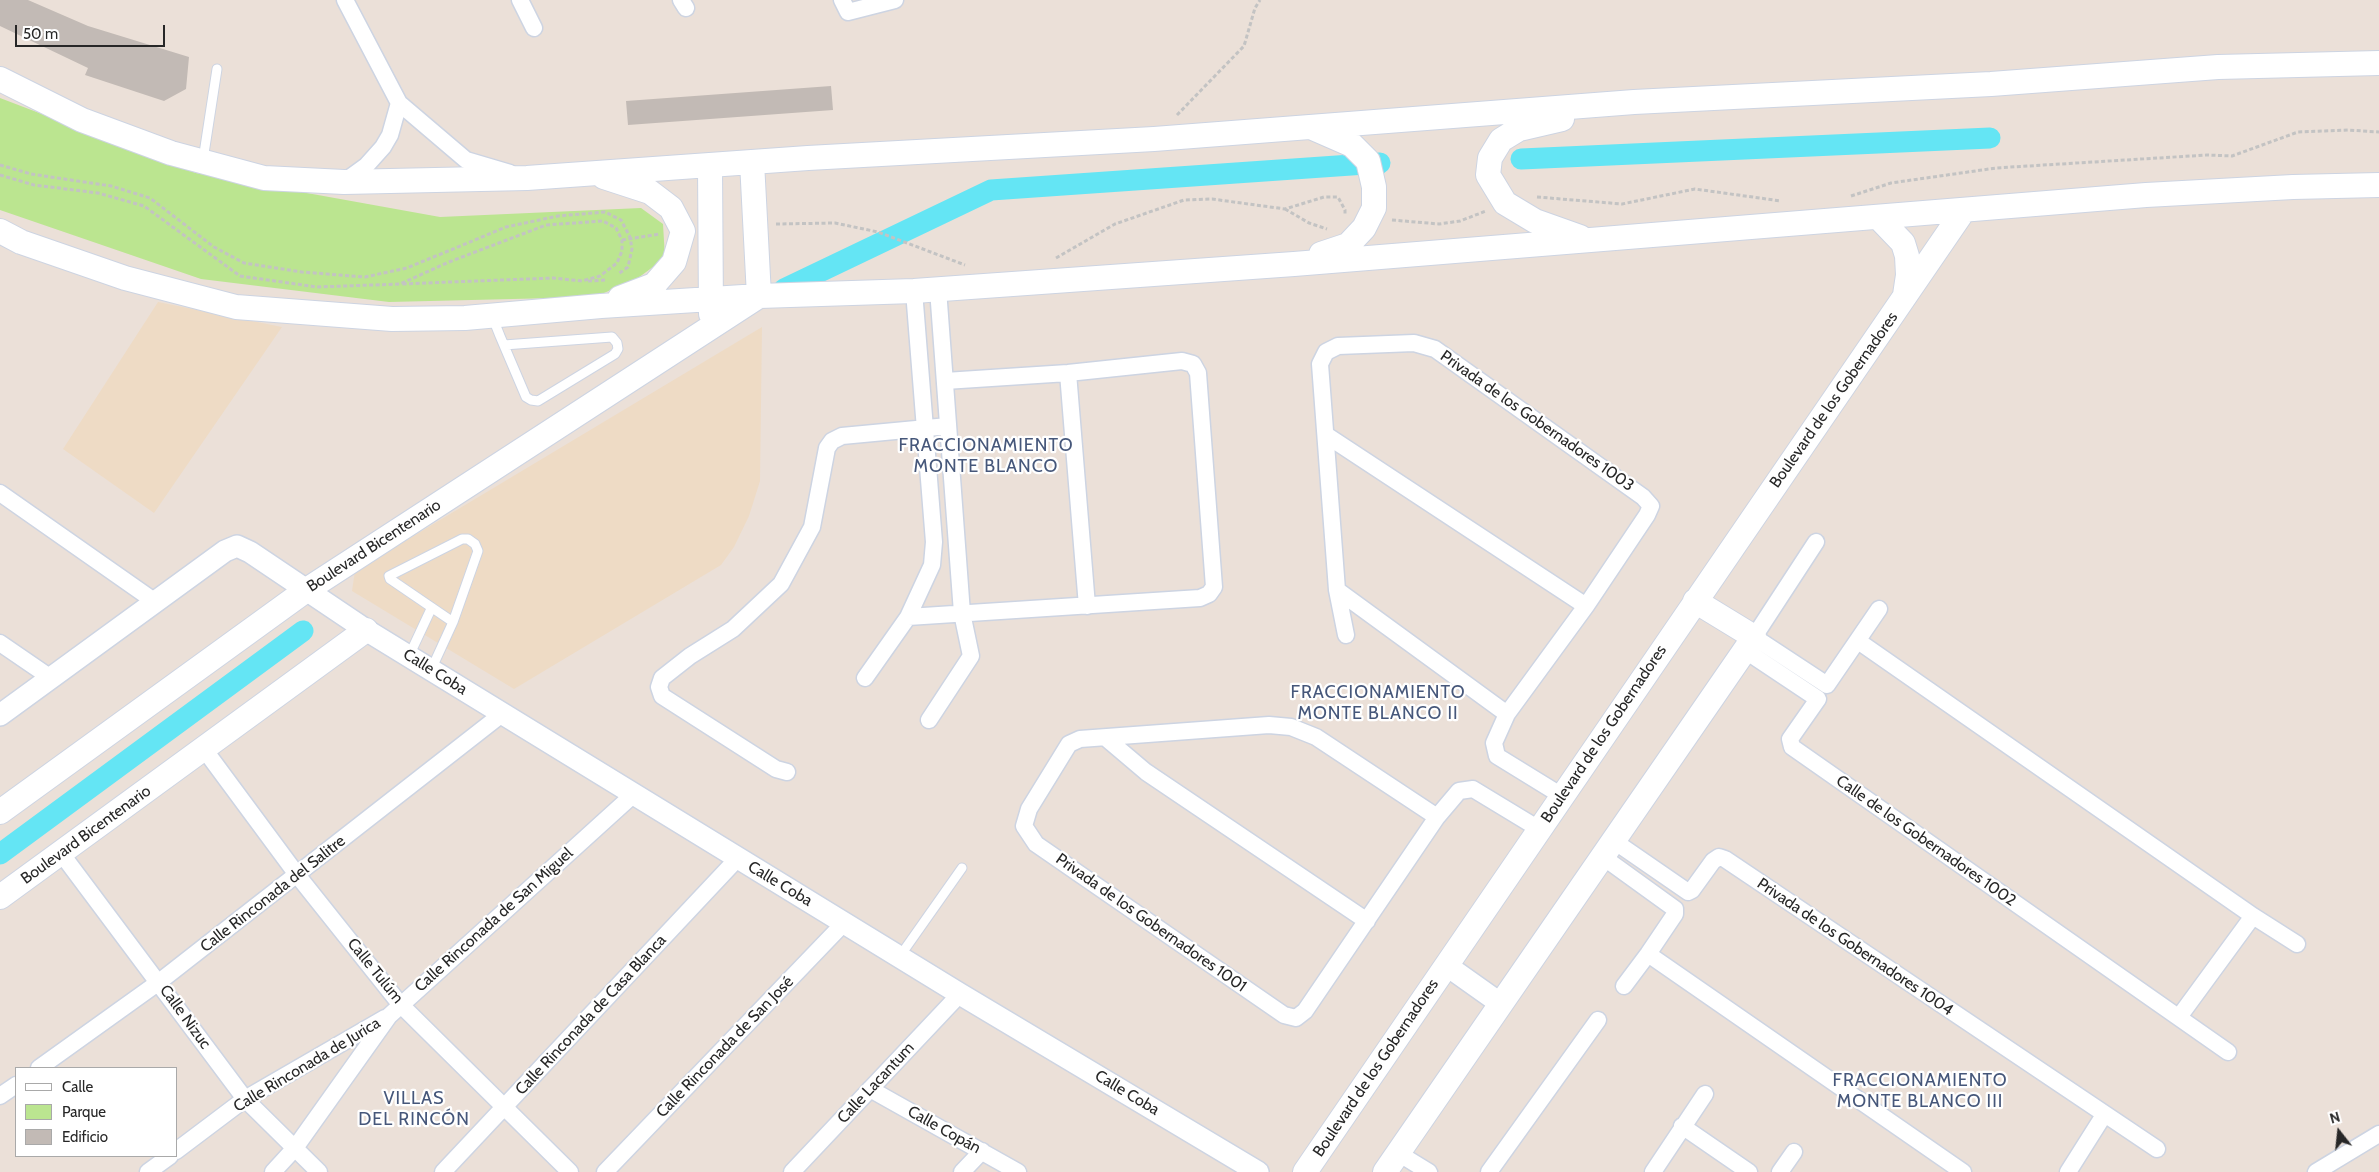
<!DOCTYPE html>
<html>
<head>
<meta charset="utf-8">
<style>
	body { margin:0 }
	#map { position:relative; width:2379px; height:1172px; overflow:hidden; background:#ebe0d8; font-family:Cabin,sans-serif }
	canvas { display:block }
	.legend { position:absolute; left:15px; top:1067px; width:162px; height:90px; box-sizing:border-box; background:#fff; border:1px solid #a9a9a9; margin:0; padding:6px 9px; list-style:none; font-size:15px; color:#272727 }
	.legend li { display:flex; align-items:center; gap:10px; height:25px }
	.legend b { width:25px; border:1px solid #a9a9a9 }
	.north { position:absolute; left:2314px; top:1107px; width:50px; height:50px; -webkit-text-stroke:4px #fff; paint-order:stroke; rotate:344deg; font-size:14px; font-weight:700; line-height:20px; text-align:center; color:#272727 }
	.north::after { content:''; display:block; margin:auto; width:18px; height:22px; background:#272727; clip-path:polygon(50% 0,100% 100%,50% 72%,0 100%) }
	.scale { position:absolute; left:15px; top:25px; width:150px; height:22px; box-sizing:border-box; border:2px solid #272727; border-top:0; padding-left:6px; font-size:15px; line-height:18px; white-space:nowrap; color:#272727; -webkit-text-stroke:4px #fff; paint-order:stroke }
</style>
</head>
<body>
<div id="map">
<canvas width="2379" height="1172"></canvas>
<ul class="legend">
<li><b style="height:6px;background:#fff"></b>Calle</li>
<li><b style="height:14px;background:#bbe590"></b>Parque</li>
<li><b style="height:14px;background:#c2bab5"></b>Edificio</li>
</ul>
<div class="north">N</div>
<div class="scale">50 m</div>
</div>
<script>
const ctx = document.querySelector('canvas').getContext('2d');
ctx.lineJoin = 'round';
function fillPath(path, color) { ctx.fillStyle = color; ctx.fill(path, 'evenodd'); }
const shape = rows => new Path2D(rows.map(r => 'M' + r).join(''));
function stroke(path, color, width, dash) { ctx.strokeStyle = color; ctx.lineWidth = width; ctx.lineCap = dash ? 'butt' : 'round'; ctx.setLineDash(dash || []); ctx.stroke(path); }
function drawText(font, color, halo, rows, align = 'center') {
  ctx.font = font + ' Cabin,sans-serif'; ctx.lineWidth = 4.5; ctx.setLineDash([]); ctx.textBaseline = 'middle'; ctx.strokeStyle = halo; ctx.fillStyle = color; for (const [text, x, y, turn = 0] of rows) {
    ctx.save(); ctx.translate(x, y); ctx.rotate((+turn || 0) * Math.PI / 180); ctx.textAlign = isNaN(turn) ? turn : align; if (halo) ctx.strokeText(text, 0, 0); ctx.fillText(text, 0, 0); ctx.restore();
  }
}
fillPath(shape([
	[158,302,282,327,154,513,63,449],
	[762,327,760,481,749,516,734,547,721,565,514,689,352,591,355,571]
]), '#eedbc5');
fillPath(shape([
	[0,98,196,173,440,217,641,208,663,224,665,258,638,278,595,297,389,302,201,279,0,210]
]), '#bbe590');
stroke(shape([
	[1521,159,1990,138],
	[784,289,991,190,1380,163],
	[0,854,303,631]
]), '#64e5f4', 21);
fillPath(shape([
	[0,0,28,0,88,26,189,57,186,89,164,101,85,75,88,68,0,26],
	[831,86,833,110,628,125,626,101]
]), '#c2bab5');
const service = shape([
	[203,160,217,69],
	[492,316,500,336,526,397,531,400,538,401,615,354,618,349,617,343,612,337,504,345],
	[409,656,431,609],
	[431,670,453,622,478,551,475,544,468,539,462,539,389,576,390,579,453,622],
	[900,956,962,868]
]);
const minor = shape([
	[345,0,399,103,466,160,510,173],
	[520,0,534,28],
	[681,0,686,8],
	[842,0,848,12,895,0],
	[344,182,366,166,383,147,390,135,399,103],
	[1068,373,1087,606],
	[1326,435,1586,606],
	[0,493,157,603],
	[1816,542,1754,637,1827,685,1879,609],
	[1337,590,1507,714],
	[908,617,1200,598,1209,594,1214,587,1198,373,1193,364,1182,361,1068,373,945,381],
	[1346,635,1337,590,1320,364,1326,352,1338,346,1414,343,1435,349,1643,497,1651,506,1647,515,1586,606,1507,714,1494,743,1497,756,1562,796],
	[1858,641,2253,916,2297,944],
	[0,643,51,678],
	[1746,651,1818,699,1790,739,1792,747,2228,1052],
	[865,678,908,617,932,565,934,542,914,291],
	[929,720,971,656,962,613,938,289],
	[1107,739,1146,772,1367,921],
	[204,749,298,876,400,1004,570,1172],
	[787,772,776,769,662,696,659,687,662,678,690,656,733,629,781,584,812,527,827,448,832,441,842,436,948,426],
	[1437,817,1316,737,1291,727,1269,725,1080,739,1069,744,1029,809,1024,826,1036,844,1284,1015,1296,1018,1305,1011,1437,817,1459,791,1473,789,1539,829],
	[1614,841,1688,892,1692,890,1713,861,1719,857,1725,859,2157,1149],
	[61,853,245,1099,319,1172],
	[1603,857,1675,909,1675,914,1648,954,1624,986],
	[1648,954,1963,1172],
	[2179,1017,2253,916],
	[39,1068,159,982,502,714],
	[870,1089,1018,1172],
	[0,1096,16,1085],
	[1682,1126,1749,1172],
	[176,1151,245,1099,385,1018],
	[1398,1153,1429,1172],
	[148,1172,170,1156],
	[273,1172,295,1148,389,1016,634,794],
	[443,1172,738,858],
	[605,1172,844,923],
	[792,1172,960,994],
	[962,1172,982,1151],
	[1489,1172,1598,1020],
	[1653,1172,1705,1094],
	[1780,1172,1794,1152],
	[2068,1172,2104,1115],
	[2316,1172,2379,1134]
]);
const tertiary = shape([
	[0,715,225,551,237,546,250,552,366,630,960,994,1258,1172],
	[1446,965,1501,1004]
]);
const secondary = shape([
	[0,79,82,120,171,153,264,178,344,182,527,178,808,158,1154,139,1634,102,1991,84,2218,67,2379,63],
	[1562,119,1519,129,1501,140,1490,158,1488,175,1505,203,1535,221,1580,237],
	[1313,128,1352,145,1368,161,1374,187,1374,208,1364,228,1348,245,1321,254],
	[710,166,711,314],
	[604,177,650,192,671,208,683,231,674,262,654,285,620,298],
	[1878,217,1903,243,1907,256,1908,275,1905,295],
	[0,231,21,242,125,278,236,307,392,319,465,318,601,306,759,296,914,291,1294,264,2146,195,2293,187,2379,185],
	[0,812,305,591,759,296,752,162],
	[0,897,366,630],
	[1305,1172,1964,210],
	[1385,1172,1754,637,1695,601]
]);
stroke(service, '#cdd4e2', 11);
stroke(minor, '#cdd4e2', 19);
stroke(tertiary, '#cdd4e2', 24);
stroke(secondary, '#cdd4e2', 26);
stroke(shape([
	[1177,115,1244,46,1255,8,1260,0],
	[0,165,31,174,111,186,150,198,214,247,244,263,302,272,365,277,407,268,506,227,558,216,605,212,621,220,630,237,632,249,628,267,618,274],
	[0,175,34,185,98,193,144,206,240,276,317,287,400,284,449,262,546,225,603,221,616,228,622,240,622,251,617,263,600,276,582,281,553,278,400,284],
	[1851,196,1891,183,1996,168,2207,155,2232,156,2298,132,2348,130,2379,132],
	[1537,197,1622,204,1695,189,1781,201],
	[1285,209,1309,223,1327,229],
	[1392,220,1439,224,1460,221,1486,211],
	[776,224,835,223,878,232,965,265],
	[622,240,660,234],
	[1056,258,1115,224,1184,200,1212,199,1285,209,1324,197,1338,197,1345,210,1345,216],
	[588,281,607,280]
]), '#c3c3c3', 3, [4, 2.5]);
stroke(service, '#fff', 9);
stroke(minor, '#fff', 16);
stroke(tertiary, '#fff', 21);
stroke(secondary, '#fff', 24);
drawText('16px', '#272727', '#fff', [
	["Boulevard de los Gobernadores",1834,400,-55],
	["Privada de los Gobernadores 1003",1537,421,35],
	["Boulevard Bicentenario",374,546,-33],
	["Calle Coba",435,672,32],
	["Boulevard de los Gobernadores",1604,734,-56],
	["Boulevard Bicentenario",86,835,-36],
	["Calle de los Gobernadores 1002",1926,841,35],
	["Calle Coba",780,884,31],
	["Calle Rinconada del Salitre",273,894,-38],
	["Calle Rinconada de San Miguel",494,920,-42],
	["Privada de los Gobernadores 1001",1151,923,35],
	["Privada de los Gobernadores 1004",1855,947,34],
	["Calle Tulúm",375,971,51],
	["Calle Rinconada de Casa Blanca",591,1015,-47],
	["Calle Nizuc",185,1017,54],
	["Calle Rinconada de San José",725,1047,-46],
	["Calle Rinconada de Jurica",307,1065,-31],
	["Boulevard de los Gobernadores",1376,1068,-56],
	["Calle Lacantum",876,1083,-47],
	["Calle Coba",1127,1093,31],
	["Calle Copán",944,1130,29]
]);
ctx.letterSpacing = '1px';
drawText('18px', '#46577a', '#fff', [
	["FRACCIONAMIENTO",986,446],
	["MONTE BLANCO",986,467],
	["FRACCIONAMIENTO",1378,693],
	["MONTE BLANCO II",1378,714],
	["FRACCIONAMIENTO",1920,1081],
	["MONTE BLANCO III",1920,1102],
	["VILLAS",414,1099],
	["DEL RINCÓN",414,1120]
]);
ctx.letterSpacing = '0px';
</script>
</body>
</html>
